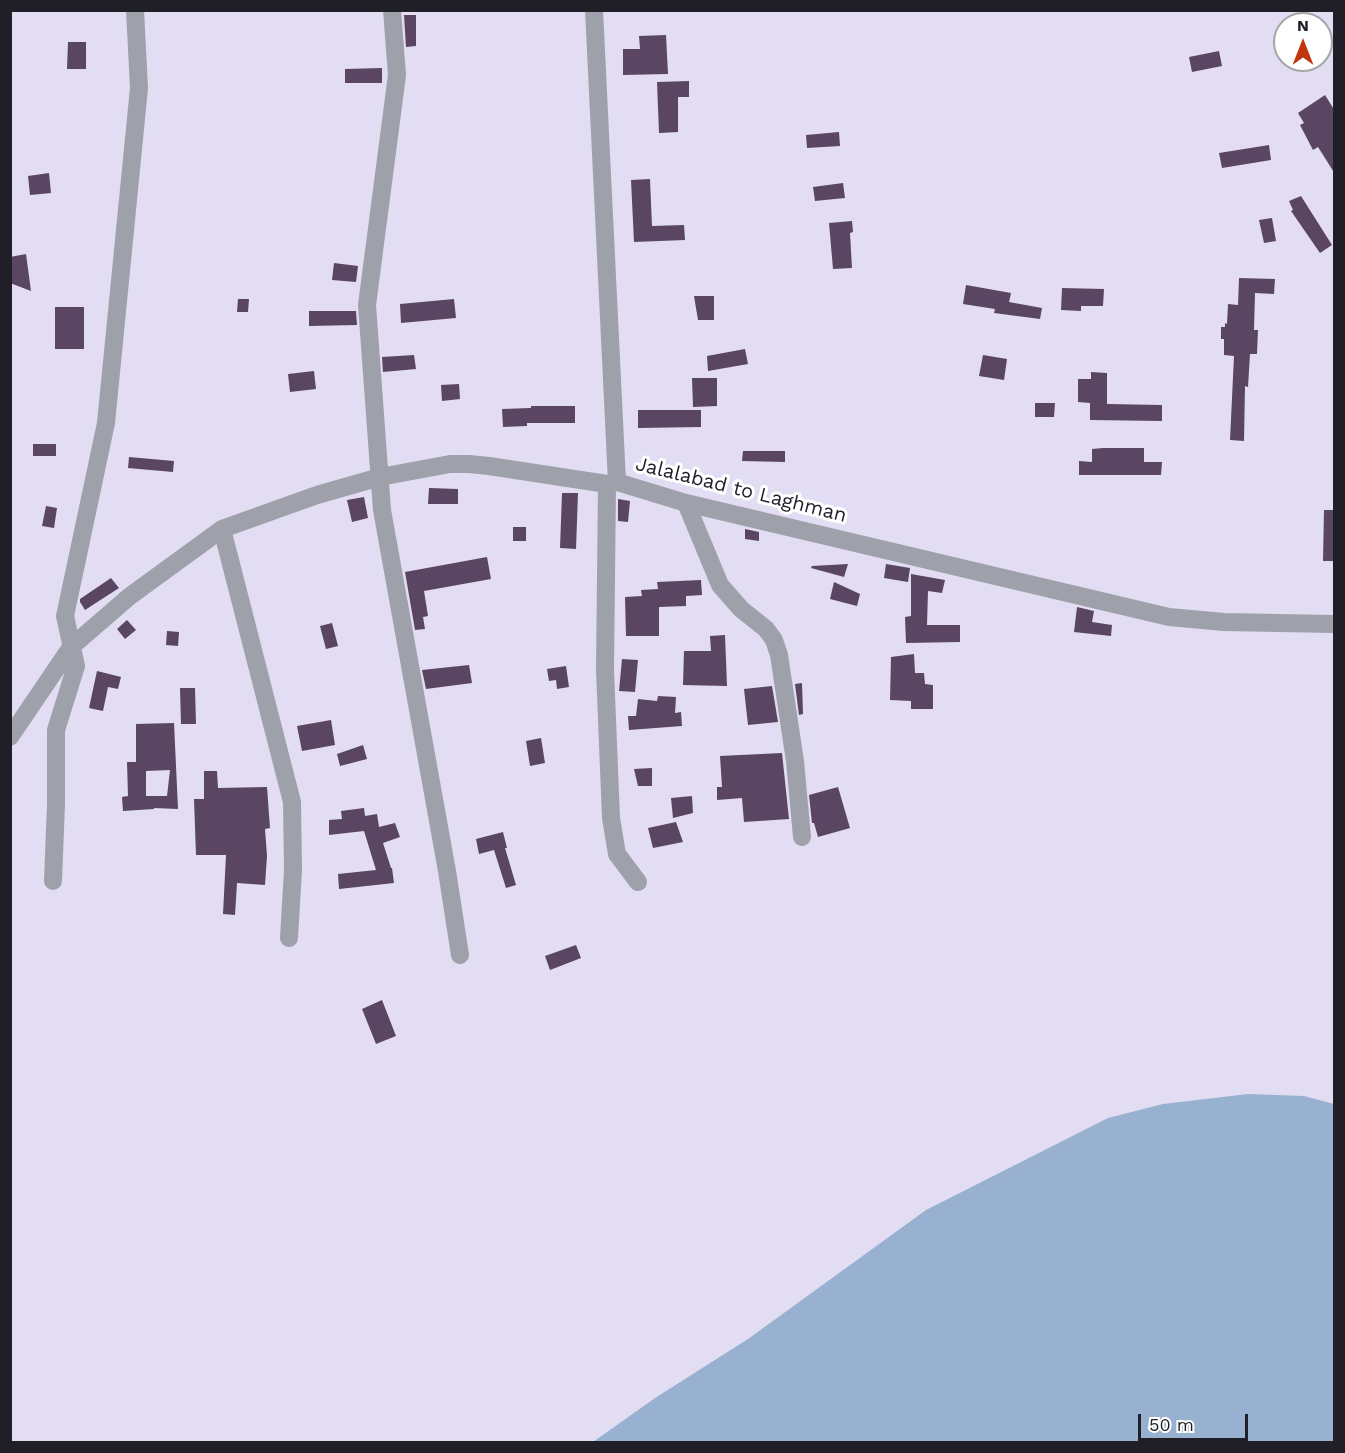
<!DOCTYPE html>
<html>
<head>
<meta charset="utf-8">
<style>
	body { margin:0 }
	#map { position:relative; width:1345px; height:1453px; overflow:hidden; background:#e2ddf2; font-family:"Work Sans",sans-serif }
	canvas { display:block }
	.frame { position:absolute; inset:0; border:12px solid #201e26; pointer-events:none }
	.north { position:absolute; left:1273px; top:12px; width:60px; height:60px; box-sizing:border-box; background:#fff; border:2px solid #a6a5a8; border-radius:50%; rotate:0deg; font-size:16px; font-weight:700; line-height:24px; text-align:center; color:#201e26 }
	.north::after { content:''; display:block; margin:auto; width:21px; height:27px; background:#c0370d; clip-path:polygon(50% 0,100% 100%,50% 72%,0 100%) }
	.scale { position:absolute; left:1138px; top:1414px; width:110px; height:27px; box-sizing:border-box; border:3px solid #201e26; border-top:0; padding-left:8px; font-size:18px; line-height:21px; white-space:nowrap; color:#201e26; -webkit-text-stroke:4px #fff; paint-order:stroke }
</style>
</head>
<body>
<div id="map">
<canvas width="1345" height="1453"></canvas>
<div class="frame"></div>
<div class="north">N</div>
<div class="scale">50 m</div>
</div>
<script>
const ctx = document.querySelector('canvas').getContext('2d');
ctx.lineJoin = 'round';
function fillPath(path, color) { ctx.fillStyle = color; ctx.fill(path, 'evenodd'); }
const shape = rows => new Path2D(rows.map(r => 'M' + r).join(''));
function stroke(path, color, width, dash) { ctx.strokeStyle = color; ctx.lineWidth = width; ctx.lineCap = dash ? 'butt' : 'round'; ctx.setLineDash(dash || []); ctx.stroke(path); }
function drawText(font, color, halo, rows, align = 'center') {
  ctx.font = font + ' "Work Sans",sans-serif'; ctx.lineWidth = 6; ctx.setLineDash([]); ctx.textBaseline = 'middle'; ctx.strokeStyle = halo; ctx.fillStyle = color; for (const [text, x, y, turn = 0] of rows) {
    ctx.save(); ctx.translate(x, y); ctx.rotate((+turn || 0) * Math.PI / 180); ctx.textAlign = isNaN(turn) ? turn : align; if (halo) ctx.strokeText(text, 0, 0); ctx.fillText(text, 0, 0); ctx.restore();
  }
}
fillPath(shape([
	[1248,1094,1304,1096,1334,1104,1334,1442,593,1442,655,1398,748,1339,926,1210,1108,1118,1163,1104]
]), '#99b1d1');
fillPath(shape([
	[404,15,416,15,416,46,406,47],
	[666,35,668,74,623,75,623,49,640,49,639,36],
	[68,42,86,42,86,69,67,69],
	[1219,51,1222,66,1192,72,1189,57],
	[382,68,382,83,345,83,345,69],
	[689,81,689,97,678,97,678,132,659,133,657,82],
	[1325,95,1335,111,1335,174,1318,147,1313,150,1300,125,1304,123,1298,113],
	[839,132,840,146,807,148,806,135],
	[1269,145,1271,160,1222,168,1219,153],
	[49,173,51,193,30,195,28,176],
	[650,179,652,226,684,225,685,240,634,242,631,180],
	[843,183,845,198,815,201,813,187],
	[1301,196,1332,245,1320,253,1291,211,1293,210,1289,201],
	[1272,218,1276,241,1264,243,1259,220],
	[852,221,853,232,850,233,852,268,833,269,829,223],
	[26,254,31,291,10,283,10,257],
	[334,263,358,266,356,282,332,280],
	[1239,278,1275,279,1274,294,1255,293,1254,330,1258,330,1257,354,1250,354,1248,387,1245,386,1244,441,1230,440,1234,356,1224,355,1224,339,1221,339,1221,327,1225,327,1225,323,1227,324,1228,304,1238,305],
	[966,285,1011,293,1009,302,1042,308,1040,319,994,313,995,309,963,304],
	[1062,288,1104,289,1103,306,1081,306,1081,311,1061,310],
	[694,296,714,296,714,320,698,320],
	[238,299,249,299,248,312,237,312],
	[454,299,456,318,401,323,400,304],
	[55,307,84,307,84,349,55,349],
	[309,311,356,311,357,325,309,326],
	[745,349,748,364,708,371,707,356],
	[414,355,416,369,383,372,382,357],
	[983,355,1007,359,1004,380,979,376],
	[314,371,316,389,290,392,288,374],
	[1091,372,1107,373,1107,404,1162,405,1162,421,1090,420,1090,403,1078,402,1078,379,1091,379],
	[692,378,717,378,717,406,693,407],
	[459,384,460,399,442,401,441,385],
	[1035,403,1055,403,1054,417,1035,417],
	[531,406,575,406,575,423,527,423,527,426,503,427,502,409,531,408],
	[638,410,701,410,701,427,638,428],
	[33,444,56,444,56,456,33,456],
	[1103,448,1144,448,1144,462,1162,462,1161,475,1079,475,1079,461,1092,462,1092,449],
	[743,451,785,451,785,462,742,461],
	[129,457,174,461,173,472,128,468],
	[429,488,458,489,458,504,428,504],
	[562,493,578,493,576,549,560,548],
	[364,497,368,518,352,522,347,500],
	[618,499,630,501,628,522,618,521],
	[46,506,57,508,54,528,42,526],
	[1324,510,1335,510,1335,561,1323,561],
	[513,527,526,527,526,541,513,541],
	[745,529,759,532,759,541,745,539],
	[487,557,491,579,424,591,428,616,423,617,425,629,415,630,405,572],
	[848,564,844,577,811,568,812,566],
	[886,564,910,568,908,582,884,578],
	[911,574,945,580,942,593,928,591,927,625,960,625,960,642,906,643,905,617,911,616],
	[111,578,119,588,85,610,80,602,80,599],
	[701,580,702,595,686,596,686,606,659,607,659,636,626,636,625,597,642,596,641,590,658,589,657,582],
	[834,582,860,594,857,606,830,599],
	[1077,607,1094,611,1092,622,1112,625,1111,636,1074,632],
	[127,620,136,630,125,639,117,629],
	[332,623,338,646,326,649,320,626],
	[167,631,179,632,178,646,166,645],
	[725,635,727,686,683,685,684,651,711,651,710,636],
	[914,654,915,673,924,673,925,684,933,685,933,709,911,709,911,701,890,700,891,657],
	[622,659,638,660,635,692,619,691],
	[469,665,472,683,426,689,422,670],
	[566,666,569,687,557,689,556,680,549,681,547,669],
	[97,671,121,677,118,689,108,687,103,711,89,708],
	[802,683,803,714,799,715,795,684],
	[772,686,778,722,748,725,744,689],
	[180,688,195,688,196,724,181,724],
	[658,696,676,697,675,713,681,712,682,726,629,730,628,716,636,716,638,699,657,701],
	[331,720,335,745,302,751,297,726],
	[174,723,178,809,154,808,154,809,123,811,122,797,128,796,127,762,136,762,136,724],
	[170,770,167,796,146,796,146,771],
	[541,738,545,763,530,766,526,741],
	[363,745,367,759,340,766,337,754],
	[782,753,789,819,744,822,742,798,717,800,717,787,722,787,720,756],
	[652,768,652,786,638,786,634,769],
	[204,771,217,771,218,788,267,787,270,828,265,829,267,856,265,885,237,883,235,915,223,914,226,855,196,855,194,799,204,799],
	[838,787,850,828,818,837,814,823,812,823,809,795],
	[692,796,693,813,673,818,671,798],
	[364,808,365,816,377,814,379,827,395,823,400,837,383,843,391,868,392,868,394,883,339,889,338,874,376,870,364,831,329,835,329,820,342,819,341,811],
	[676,822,683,842,653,848,648,828],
	[503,832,507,848,505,848,516,885,506,888,494,850,479,854,476,839],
	[576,945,581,958,550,970,545,956],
	[382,1000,396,1036,376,1044,362,1009]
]), '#5a4562');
stroke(shape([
	[392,10,397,75,367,305,382,510,447,871,460,955],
	[594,10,617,482],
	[607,484,605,670,611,818,617,854,638,882],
	[686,503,720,585,741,609,766,629,774,640,779,655,795,761,802,837],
	[222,529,292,802,293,870,289,938],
	[10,737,71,647,130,596,222,529,317,495,380,477,450,464,469,464,489,466,607,484,617,482,686,503,1169,617,1224,622,1334,624],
	[53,881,56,804,56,730,76,666,65,616,106,423,139,88,135,10]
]), '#9fa1aa', 18);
drawText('20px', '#201e26', '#fff', [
	["Jalalabad to Laghman",741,490,14]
]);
</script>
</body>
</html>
